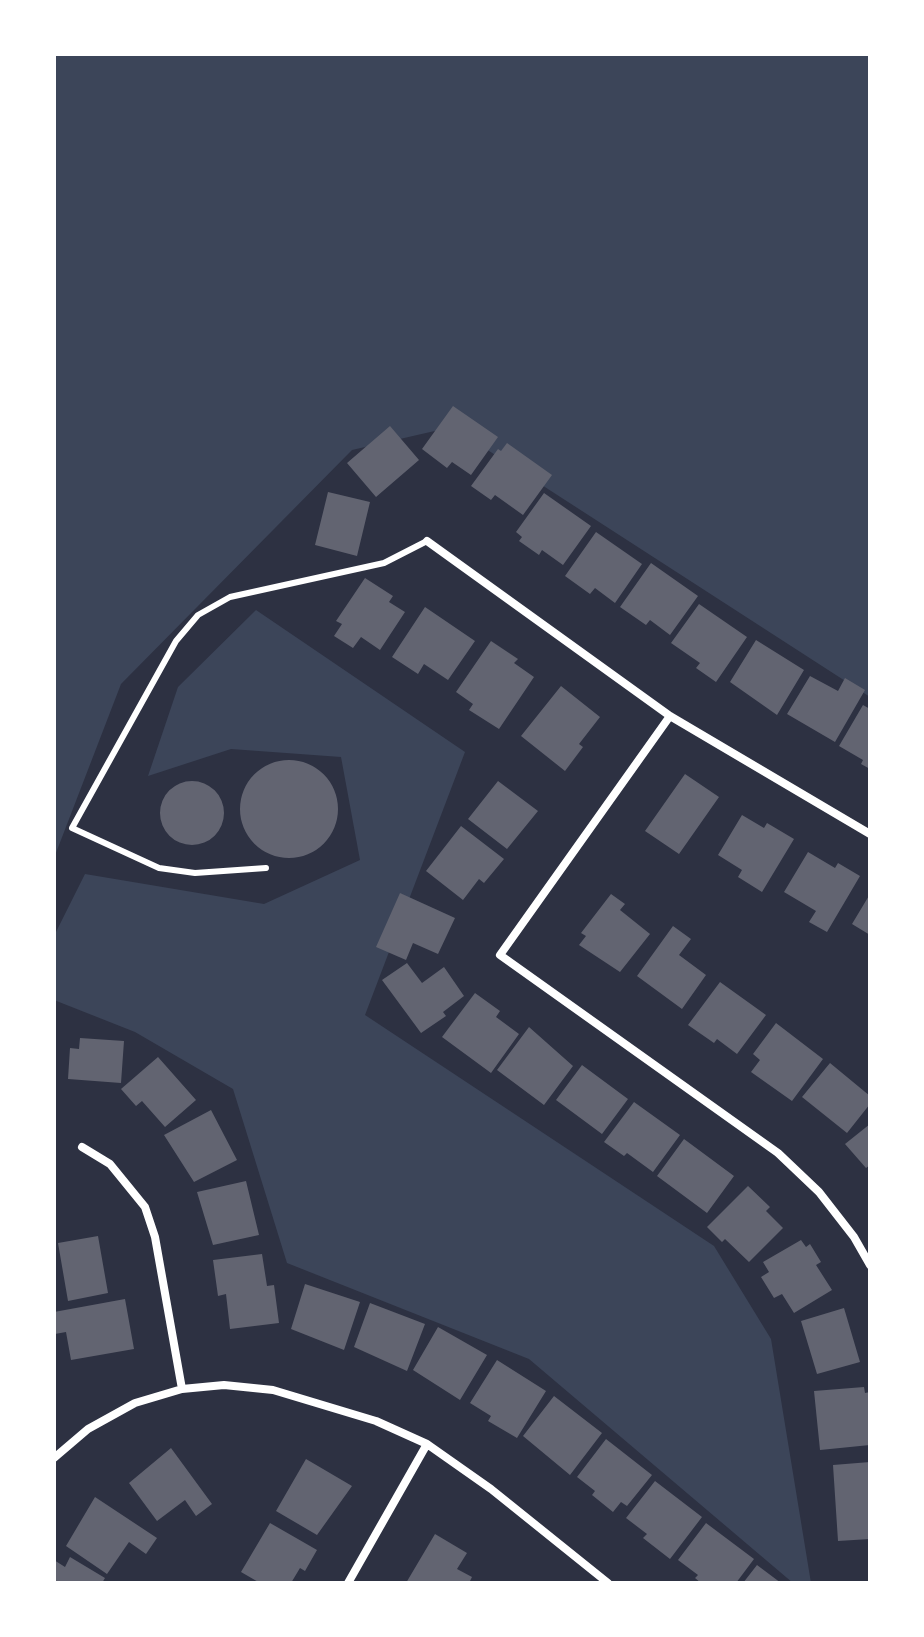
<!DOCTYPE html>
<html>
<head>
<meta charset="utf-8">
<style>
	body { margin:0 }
	#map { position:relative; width:924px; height:1637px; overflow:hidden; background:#2d3142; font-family:"Fira Sans",sans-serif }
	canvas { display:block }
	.frame { position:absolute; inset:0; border:56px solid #fff; pointer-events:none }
</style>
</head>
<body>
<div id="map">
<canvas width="924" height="1637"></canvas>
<div class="frame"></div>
</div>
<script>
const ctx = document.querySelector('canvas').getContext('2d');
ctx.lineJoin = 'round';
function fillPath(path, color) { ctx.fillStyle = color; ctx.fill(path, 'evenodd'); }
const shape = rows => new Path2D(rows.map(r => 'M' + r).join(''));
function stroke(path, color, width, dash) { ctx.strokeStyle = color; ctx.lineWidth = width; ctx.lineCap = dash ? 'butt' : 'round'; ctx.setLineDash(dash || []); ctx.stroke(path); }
fillPath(shape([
	[54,54,870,54,870,697,452,427,352,450,121,684,54,858],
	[256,610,465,752,365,1015,714,1246,771,1339,811,1583,793,1583,529,1359,287,1263,233,1089,135,1032,54,1000,54,936,85,874,264,904,360,860,341,757,231,749,148,776,178,687]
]), '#3c4559');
fillPath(shape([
	[453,406,498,437,471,475,452,462,447,468,422,449],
	[390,426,419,460,376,497,347,463],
	[507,443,552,475,523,515,495,495,491,500,471,486,498,449,501,451],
	[328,492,370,502,357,556,315,545],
	[544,493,591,526,563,565,542,550,539,555,519,541,522,537,516,532],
	[596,532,642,564,615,603,595,588,590,594,565,576],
	[651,563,698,596,670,635,650,620,646,625,620,607],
	[365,578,393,596,389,602,405,612,380,650,361,637,353,648,334,636,342,624,336,621],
	[699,604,747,637,716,682,696,668,700,663,671,643],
	[425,607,475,641,448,680,424,664,418,674,392,657],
	[756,640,804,670,777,715,730,682],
	[491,641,518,659,514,663,534,677,499,729,469,710,473,704,456,692],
	[810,676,838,691,845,678,865,690,835,742,787,714],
	[561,686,600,717,579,744,583,747,565,771,521,736],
	[863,705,870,709,870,769,861,764,863,760,839,746],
	'240 809a49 49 0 1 1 98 0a49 49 0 1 1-98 0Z',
	[685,774,719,797,679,854,645,831],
	[498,781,538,811,507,849,468,819],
	'160 813a32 32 0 1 1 64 0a32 32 0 1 1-64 0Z',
	[742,815,764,828,767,823,794,839,762,892,738,877,742,870,718,855],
	[461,826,504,859,484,883,479,879,463,900,426,871],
	[808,852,835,868,838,863,860,876,827,932,809,922,816,911,784,892],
	[400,893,455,918,438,954,413,943,406,960,376,947],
	[611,894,625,904,620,910,650,934,620,972,579,945,586,936,581,933],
	[870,894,870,935,852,924],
	[673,926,691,939,679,955,706,975,682,1009,637,976],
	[407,963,422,983,444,967,464,996,443,1012,446,1016,421,1033,382,980],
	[720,982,766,1015,737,1054,717,1039,714,1043,688,1025],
	[475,993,500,1011,496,1017,519,1034,491,1073,442,1037],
	[776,1023,823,1059,792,1101,751,1072,760,1060,753,1054],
	[529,1027,573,1066,544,1105,497,1070],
	[80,1038,124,1041,121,1083,68,1079,70,1048,79,1049],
	[158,1057,196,1100,165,1127,142,1101,136,1106,121,1089],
	[830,1063,870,1096,870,1104,847,1133,802,1097],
	[582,1065,628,1099,602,1134,556,1100],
	[634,1102,680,1135,653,1172,627,1153,624,1156,604,1142],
	[211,1110,237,1160,194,1182,164,1135],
	[870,1124,870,1165,866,1168,845,1144],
	[684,1139,734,1176,707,1213,657,1176],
	[246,1181,259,1235,213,1245,197,1192],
	[748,1186,770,1207,766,1211,783,1228,749,1262,725,1239,722,1242,707,1227],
	[98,1236,108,1293,68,1301,58,1243],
	[801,1240,806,1247,810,1244,821,1262,816,1265,832,1290,794,1313,782,1294,774,1298,761,1277,769,1272,763,1262],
	[262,1254,267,1286,274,1285,279,1323,230,1329,226,1294,218,1296,213,1260],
	[305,1284,360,1302,344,1350,291,1329],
	[125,1299,134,1349,71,1360,66,1332,55,1334,54,1312],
	[370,1303,425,1324,407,1371,354,1347],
	[844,1308,860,1362,817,1374,801,1321],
	[438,1327,487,1355,460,1400,413,1370],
	[497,1360,546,1391,517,1438,488,1421,491,1416,470,1403],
	[864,1387,865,1393,870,1392,870,1445,820,1450,814,1391],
	[554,1396,602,1433,570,1475,523,1436],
	[606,1439,652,1475,627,1506,621,1502,613,1512,592,1495,595,1491,577,1477],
	[171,1448,212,1504,196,1516,185,1500,157,1521,129,1483],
	[306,1459,352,1486,317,1535,276,1511],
	[870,1462,870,1539,838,1541,833,1465],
	[655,1481,702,1517,670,1559,643,1538,647,1534,626,1518],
	[95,1497,157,1538,146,1554,129,1542,107,1574,66,1546],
	[270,1523,317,1550,305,1571,300,1568,291,1583,260,1583,241,1572],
	[706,1523,754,1559,736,1583,701,1583,695,1578,698,1575,678,1560],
	[435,1534,467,1553,457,1569,472,1577,469,1583,406,1583],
	[70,1557,105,1578,102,1583,54,1583,54,1560,65,1567],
	[757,1565,781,1583,743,1583]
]), '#626471');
stroke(shape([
	[266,868,195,873,159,868,72,828,176,641,198,615,230,597,384,563,427,541]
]), '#fff', 6);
stroke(shape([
	[427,541,670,716,870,834],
	[670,716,500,955,778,1153,819,1192,854,1237,870,1265],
	[82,1147,110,1164,145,1207,155,1237,182,1389],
	[54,1458,88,1429,135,1403,182,1389,224,1385,273,1390,376,1421,427,1444,491,1489,608,1583],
	[348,1583,427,1444]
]), '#fff', 8);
</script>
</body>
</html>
